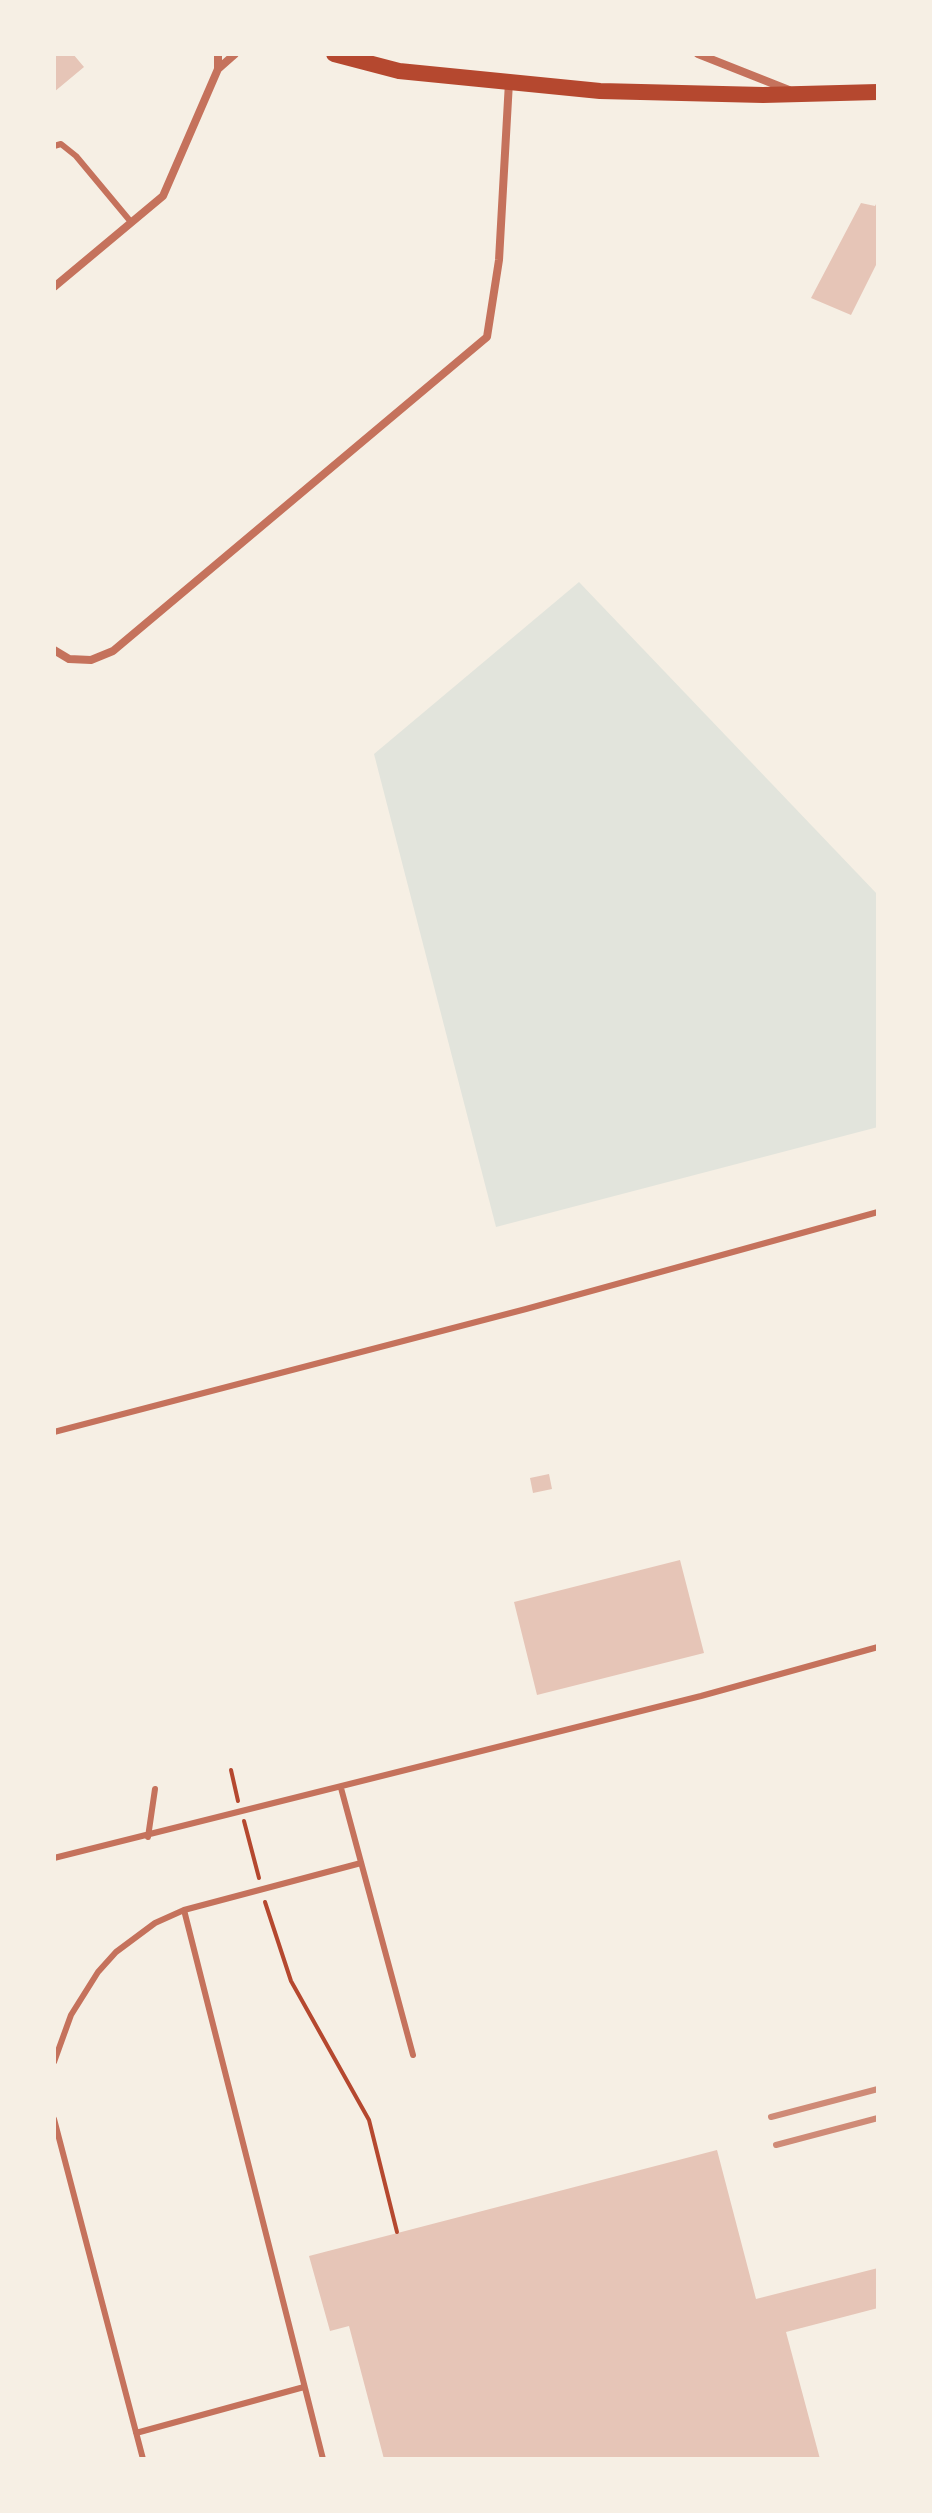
<!DOCTYPE html>
<html>
<head>
<meta charset="utf-8">
<style>
	body { margin:0 }
	#map { position:relative; width:932px; height:2513px; overflow:hidden; background:#f6efe4; font-family:Manrope,sans-serif }
	canvas { display:block }
	.frame { position:absolute; inset:0; border:56px solid #f6efe4; pointer-events:none }
</style>
</head>
<body>
<div id="map">
<canvas width="932" height="2513"></canvas>
<div class="frame"></div>
</div>
<script>
const ctx = document.querySelector('canvas').getContext('2d');
ctx.lineJoin = 'round';
function fillPath(path, color) { ctx.fillStyle = color; ctx.fill(path, 'evenodd'); }
const shape = rows => new Path2D(rows.map(r => 'M' + r).join(''));
function stroke(path, color, width, dash) { ctx.strokeStyle = color; ctx.lineWidth = width; ctx.lineCap = dash ? 'butt' : 'round'; ctx.setLineDash(dash || []); ctx.stroke(path); }
fillPath(shape([
	[579,582,878,895,878,1127,496,1227,374,754]
]), '#e2e4dc');
fillPath(shape([
	[54,54,73,54,84,67,54,92],
	[878,200,878,261,851,315,811,298,861,203,875,206],
	[549,1474,552,1489,533,1493,530,1478],
	[680,1560,704,1653,537,1695,514,1602],
	[717,2150,756,2299,878,2268,878,2308,786,2332,820,2459,384,2459,349,2326,330,2331,309,2256]
]), '#e6c5b7');
stroke(shape([
	[231,1770,238,1801],
	[244,1821,259,1878],
	[265,1902,291,1981,369,2120,397,2232]
]), '#b5482f', 4);
stroke(shape([
	[54,146,61,144,76,156,131,222],
	[54,1432,526,1309,878,1212],
	[341,1788,413,2055],
	[148,1837,155,1789],
	[54,1858,701,1696,878,1647],
	[184,1910,323,2459],
	[54,2062,71,2015,98,1972,116,1952,155,1923,184,1910,361,1863],
	[54,2119,143,2459],
	[136,2433,304,2387]
]), '#c5725c', 6);
stroke(shape([
	[698,54,789,90],
	[218,69,235,54],
	[54,287,163,196,218,69,218,54],
	[54,650,69,659,91,660,113,651,487,337,499,260,509,82]
]), '#c5725c', 8);
stroke(shape([
	[334,54,399,71,600,91,763,95,878,92]
]), '#b5482f', 16);
stroke(shape([
	[771,2117,878,2089],
	[776,2145,878,2118]
]), '#cf8b77', 6);
</script>
</body>
</html>
